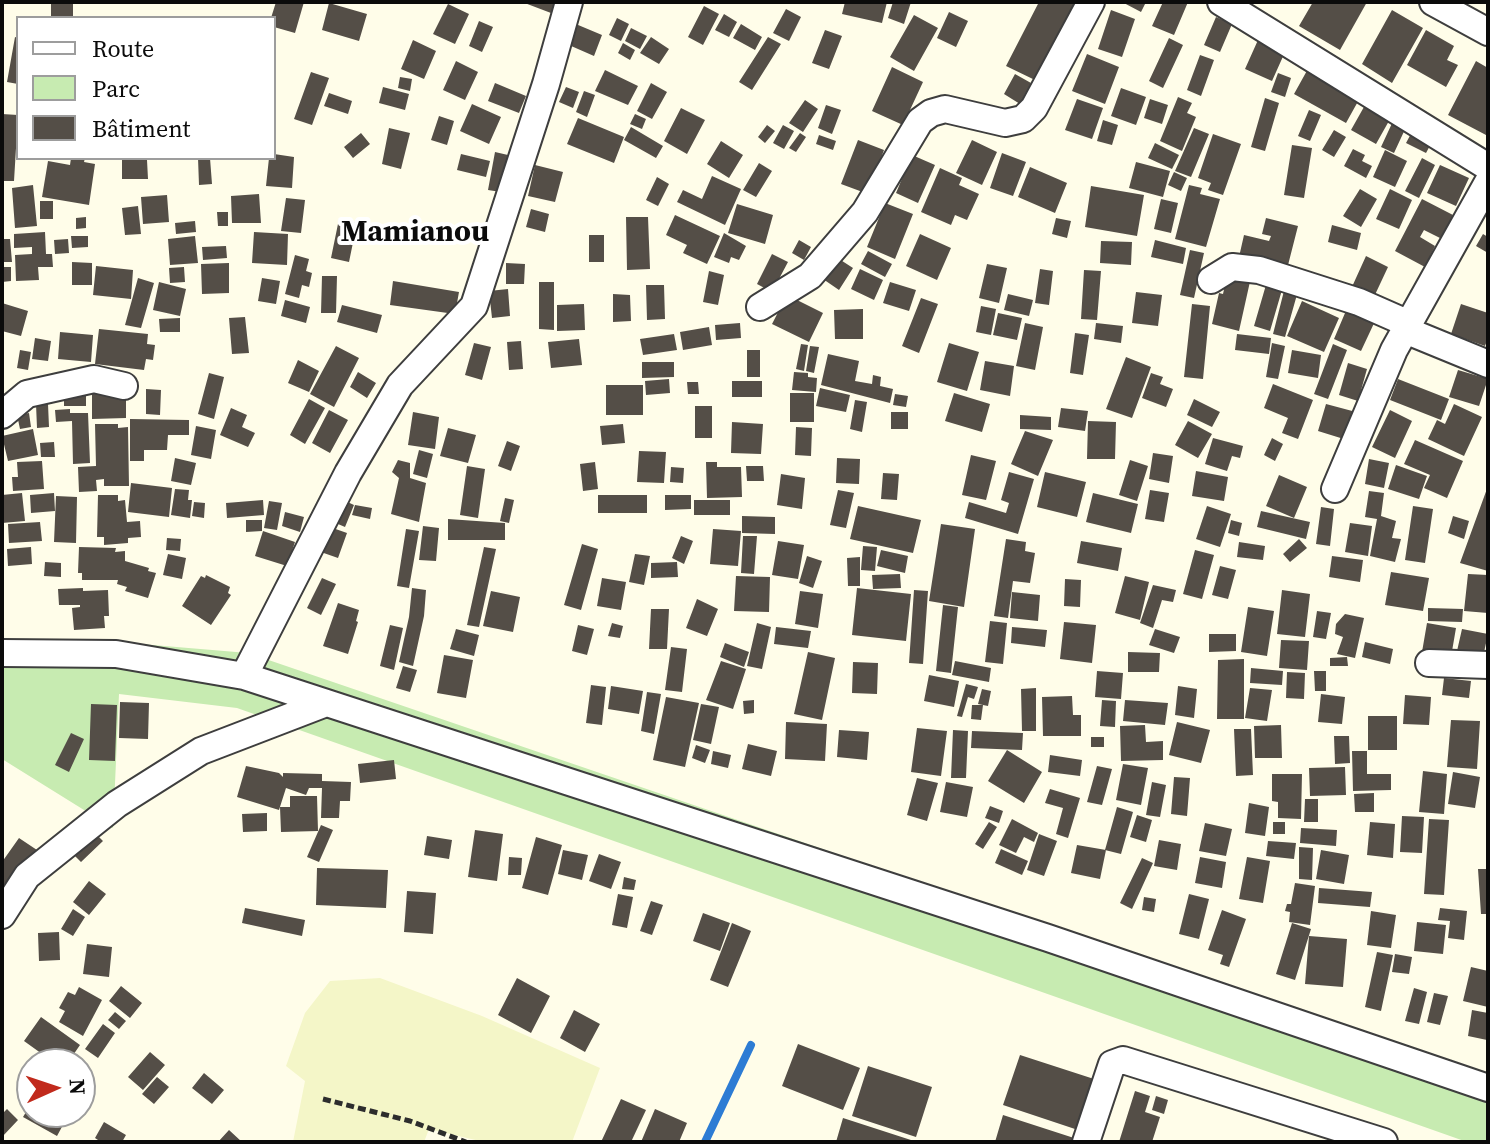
<!DOCTYPE html>
<html>
<head>
<meta charset="utf-8">
<style>
	body { margin:0 }
	#map { position:relative; width:1490px; height:1144px; overflow:hidden; background:#fffde9; font-family:"Source Serif 4",serif }
	canvas { display:block }
	.frame { position:absolute; inset:0; border:4px solid #0b0b0b; pointer-events:none }
	.legend { position:absolute; left:16px; top:16px; width:260px; height:144px; box-sizing:border-box; background:#fff; border:2px solid #9d9d9d; margin:0; padding:10px 14px; list-style:none; font-size:24px; color:#0b0b0b }
	.legend li { display:flex; align-items:center; gap:16px; height:40px }
	.legend b { width:40px; border:2px solid #9d9d9d }
	.north { position:absolute; left:16px; top:1048px; width:80px; height:80px; box-sizing:border-box; background:#fff; border:2px solid #9d9d9d; border-radius:50%; rotate:87deg; font-size:22px; font-weight:700; line-height:32px; text-align:center; color:#0b0b0b }
	.north::after { content:''; display:block; margin:auto; width:28px; height:36px; background:#c12a1c; clip-path:polygon(50% 0,100% 100%,50% 72%,0 100%) }
</style>
</head>
<body>
<div id="map">
<canvas width="1490" height="1144"></canvas>
<div class="frame"></div>
<ul class="legend">
<li><b style="height:10px;background:#fff"></b>Route</li>
<li><b style="height:22px;background:#c7ebb1"></b>Parc</li>
<li><b style="height:22px;background:#544e47"></b>Bâtiment</li>
</ul>
<div class="north">N</div>
</div>
<script>
const ctx = document.querySelector('canvas').getContext('2d');
ctx.lineJoin = 'round';
function fillPath(path, color) { ctx.fillStyle = color; ctx.fill(path, 'evenodd'); }
const shape = rows => new Path2D(rows.map(r => 'M' + r).join(''));
function stroke(path, color, width, dash) { ctx.strokeStyle = color; ctx.lineWidth = width; ctx.lineCap = dash ? 'butt' : 'round'; ctx.setLineDash(dash || []); ctx.stroke(path); }
function drawText(font, color, halo, rows, align = 'center') {
  ctx.font = font + ' "Source Serif 4",serif'; ctx.lineWidth = 8; ctx.setLineDash([]); ctx.textBaseline = 'middle'; ctx.strokeStyle = halo; ctx.fillStyle = color; for (const [text, x, y, turn = 0] of rows) {
    ctx.save(); ctx.translate(x, y); ctx.rotate((+turn || 0) * Math.PI / 180); ctx.textAlign = isNaN(turn) ? turn : align; if (halo) ctx.strokeText(text, 0, 0); ctx.fillText(text, 0, 0); ctx.restore();
  }
}
fillPath(shape([
	[380,978,482,1016,600,1068,572,1142,484,1142,429,1129,424,1142,293,1142,305,1081,286,1066,305,1013,330,981]
]), '#f4f6c8');
fillPath(shape([
	[2,641,117,642,248,653,1488,1076,1488,1142,1467,1142,237,708,119,694,113,828,2,759]
]), '#c7ebb1');
stroke(shape([
	[705,1142,751,1045]
]), '#2d7cd4', 8);
fillPath(shape([
	[51,2,73,2,73,17,51,17],
	[276,2,304,2,295,33,274,27,274,18,271,18],
	[522,2,555,2,551,13],
	[845,2,887,2,882,23,842,14],
	[893,2,911,2,904,24,888,18],
	[1039,2,1077,2,1037,81,1006,66],
	[1122,2,1146,2,1141,12],
	[1163,2,1188,2,1174,35,1152,26],
	[1313,2,1367,2,1340,50,1299,26],
	[329,3,367,14,359,41,322,30],
	[448,4,469,14,455,44,433,34],
	[704,6,719,14,703,45,688,37],
	[786,9,801,17,789,41,773,33],
	[1111,10,1135,19,1122,57,1098,49],
	[1392,10,1423,28,1392,83,1362,64],
	[949,12,968,21,956,47,937,38],
	[724,14,737,22,729,37,715,30],
	[914,15,938,28,914,71,890,57],
	[1216,17,1232,24,1220,52,1204,45],
	[617,18,629,24,621,41,609,35],
	[479,21,493,27,482,52,469,46],
	[571,22,602,35,594,56,562,42],
	[741,24,762,37,755,50,733,38],
	[631,28,647,36,640,49,625,41],
	[825,30,842,36,829,69,812,63],
	[1426,30,1454,46,1447,60,1458,65,1446,87,1407,65],
	[15,37,18,38,18,84,7,82],
	[651,37,669,49,659,64,640,53],
	[768,37,781,44,752,90,739,82],
	[1169,38,1183,45,1163,88,1149,81],
	[413,40,436,51,424,79,401,69],
	[1258,40,1285,52,1272,81,1245,69],
	[623,43,635,50,630,60,618,53],
	[1087,54,1119,67,1105,104,1072,91],
	[1200,55,1214,60,1201,96,1187,90],
	[456,61,478,72,465,100,443,90],
	[1476,61,1488,68,1486,135,1448,115],
	[892,67,923,82,903,125,872,111],
	[1309,67,1361,96,1346,123,1294,94],
	[605,70,638,86,628,105,595,91],
	[311,72,329,78,312,125,294,119],
	[1278,73,1291,78,1285,97,1271,92],
	[1015,74,1031,83,1020,104,1004,94],
	[400,77,412,79,410,91,398,88],
	[495,83,526,96,519,113,488,101],
	[651,83,667,92,652,119,637,111],
	[383,87,409,94,405,110,379,103],
	[566,87,579,92,573,108,559,102],
	[1121,88,1146,97,1136,125,1111,116],
	[584,91,595,95,587,117,576,112],
	[329,93,352,101,348,114,324,106],
	[1178,97,1192,103,1187,113,1196,117,1182,151,1160,141],
	[1265,98,1279,103,1265,151,1251,147],
	[1369,98,1394,112,1376,144,1351,130],
	[1077,99,1103,108,1092,139,1065,130],
	[1150,99,1168,105,1162,124,1144,118],
	[805,100,818,109,803,132,789,123],
	[472,104,501,117,489,144,460,131],
	[826,105,841,110,832,134,818,128],
	[681,108,705,120,687,154,664,141],
	[1309,110,1321,115,1310,141,1298,136],
	[2,114,18,115,14,181,2,181],
	[635,114,646,119,642,129,630,124],
	[439,116,454,121,447,145,431,140],
	[578,118,624,137,614,163,567,144],
	[1394,119,1407,125,1394,153,1381,147],
	[1103,120,1118,125,1112,145,1097,141],
	[767,125,775,131,765,143,758,137],
	[783,125,794,131,784,149,773,143],
	[631,127,663,146,656,158,624,140],
	[389,128,410,133,401,169,382,164],
	[1194,128,1209,134,1191,177,1175,171],
	[1334,130,1346,137,1334,157,1322,150],
	[1413,130,1433,140,1426,153,1406,143],
	[361,133,370,144,353,158,344,147],
	[800,133,806,137,796,152,789,148],
	[1213,134,1241,144,1223,195,1208,190,1211,183,1198,178],
	[819,135,836,141,833,150,816,144],
	[858,140,884,150,868,194,841,184],
	[972,140,997,152,982,185,956,173],
	[721,141,743,155,729,178,707,164],
	[1155,143,1179,155,1172,169,1148,158],
	[1292,145,1312,148,1304,198,1284,195],
	[1353,149,1365,155,1362,161,1372,166,1366,178,1344,166],
	[1385,150,1407,161,1395,187,1373,177],
	[495,152,508,155,501,192,488,190],
	[1002,153,1026,162,1013,196,990,188],
	[274,154,294,157,292,188,266,186,269,158,274,158],
	[461,154,490,161,486,177,457,170],
	[912,155,935,165,918,203,896,193],
	[71,158,85,158,84,162,95,164,89,205,42,197,48,161,70,165],
	[198,158,210,158,212,184,199,185],
	[1422,158,1435,165,1419,198,1405,191],
	[122,160,147,160,148,179,122,179],
	[1136,162,1170,171,1163,197,1129,188],
	[759,163,772,171,756,197,743,190],
	[535,165,563,172,555,202,528,196],
	[1440,165,1469,178,1456,206,1427,193],
	[1030,167,1067,183,1055,213,1018,197],
	[940,168,962,178,959,185,979,194,967,220,955,215,951,225,921,212],
	[1174,172,1187,178,1181,191,1168,185],
	[712,176,741,189,725,225,677,202,683,190,702,199],
	[657,177,669,184,658,206,646,200],
	[33,185,37,226,15,228,12,188],
	[1189,185,1202,188,1200,194,1220,199,1206,247,1175,239],
	[1091,186,1144,195,1137,236,1085,227],
	[1360,189,1377,199,1361,227,1343,216],
	[1390,189,1412,200,1399,229,1376,219],
	[259,194,261,223,232,223,231,196],
	[167,195,169,222,143,224,141,197],
	[286,198,305,200,301,233,281,231],
	[1161,199,1178,203,1171,233,1154,229],
	[1422,199,1453,215,1442,239,1424,230,1420,237,1435,246,1425,267,1395,251],
	[40,201,53,201,53,219,40,219],
	[885,203,913,214,895,259,867,247],
	[737,204,773,215,765,244,728,233],
	[138,206,141,234,125,235,122,208],
	[531,209,549,214,545,232,526,227],
	[217,212,228,212,228,226,218,226],
	[675,215,720,236,707,264,683,253,687,245,666,235],
	[86,217,86,228,76,229,76,218],
	[626,217,648,217,650,269,627,270],
	[1056,218,1071,221,1067,238,1052,234],
	[1266,218,1298,226,1287,269,1239,257,1244,235,1269,241,1271,236,1262,234],
	[339,219,357,223,349,262,331,258],
	[195,221,196,232,176,234,175,223],
	[1332,225,1361,233,1357,250,1328,242],
	[45,232,46,254,52,254,53,267,38,267,39,280,16,281,15,255,32,254,32,247,14,248,14,234],
	[254,232,288,234,287,265,252,263],
	[724,233,746,246,739,260,731,257,729,263,714,257],
	[920,234,951,248,937,280,906,266],
	[1483,234,1488,237,1488,253,1476,246],
	[589,235,604,235,604,262,589,262],
	[71,236,88,236,88,247,72,248],
	[195,236,198,263,170,265,168,239],
	[2,239,10,239,12,262,2,262],
	[68,239,69,253,55,254,54,240],
	[799,240,811,247,804,260,792,253],
	[1155,240,1186,248,1183,264,1151,257],
	[1101,241,1132,242,1131,265,1100,263],
	[226,246,227,258,203,260,202,247],
	[1190,250,1204,253,1194,298,1180,295],
	[868,251,892,264,885,277,861,264],
	[772,254,788,262,772,292,757,284],
	[295,255,309,259,306,271,312,273,309,287,302,285,299,298,285,294],
	[1366,256,1388,267,1373,299,1351,289],
	[836,257,853,268,839,290,823,279],
	[72,262,92,263,92,285,72,285],
	[229,263,229,293,202,294,201,264],
	[506,263,525,264,524,284,506,284],
	[987,264,1007,268,999,303,979,298],
	[96,266,133,270,131,299,93,295],
	[2,267,11,267,11,281,2,282],
	[184,267,185,282,170,283,169,268],
	[860,269,883,280,874,300,851,289],
	[1040,269,1053,271,1049,305,1035,303],
	[1084,270,1101,271,1097,320,1081,319],
	[709,271,724,275,718,305,703,302],
	[1228,271,1251,277,1239,331,1212,324,1219,293,1223,294],
	[322,276,337,276,336,313,321,313],
	[138,278,154,283,141,328,125,325],
	[262,278,280,281,276,304,258,301],
	[1268,278,1284,283,1270,331,1254,326],
	[393,281,459,292,455,314,390,305],
	[159,282,186,289,180,316,153,310],
	[539,282,554,282,554,330,539,329],
	[890,282,916,290,909,311,883,303],
	[646,285,664,285,665,319,647,320],
	[1285,287,1298,291,1285,337,1273,334],
	[508,289,510,316,492,318,489,291],
	[1136,292,1162,295,1158,326,1132,323],
	[613,294,630,295,631,321,613,322],
	[1008,294,1033,300,1029,316,1004,310],
	[787,295,823,313,809,342,772,324],
	[921,298,938,304,919,353,902,346],
	[285,300,310,307,306,323,281,316],
	[1302,301,1339,318,1324,352,1287,336],
	[2,303,28,311,21,336,2,331],
	[584,304,585,330,557,331,557,305],
	[1192,304,1210,306,1203,379,1184,377],
	[1461,304,1488,313,1488,338,1485,346,1451,334],
	[342,305,382,315,377,333,337,322],
	[981,306,996,309,991,335,976,332],
	[1348,306,1376,319,1361,351,1334,339],
	[863,309,863,339,835,339,834,310],
	[998,313,1022,318,1017,340,993,335],
	[245,317,249,353,232,354,229,318],
	[180,318,180,332,160,332,159,319],
	[740,323,741,338,716,340,715,325],
	[1025,323,1043,327,1035,370,1016,366],
	[1096,323,1123,326,1121,343,1094,339],
	[709,327,712,345,683,350,680,332],
	[99,329,148,334,147,344,155,345,153,360,146,359,144,370,95,364],
	[60,332,93,335,91,362,58,359],
	[1075,333,1089,335,1083,375,1070,373],
	[674,334,677,350,643,355,640,339],
	[1237,334,1271,338,1269,354,1235,350],
	[35,338,51,341,48,361,32,359],
	[579,339,582,365,551,368,548,342],
	[521,341,523,369,509,370,507,342],
	[474,343,491,347,482,380,465,375],
	[949,343,979,352,967,391,937,382],
	[1272,343,1285,346,1278,379,1266,377],
	[801,344,808,345,804,371,796,369],
	[1333,344,1347,350,1328,399,1314,394],
	[336,346,359,358,334,407,310,394],
	[810,346,819,347,814,373,806,371],
	[20,350,31,352,28,370,17,368],
	[747,350,760,350,760,377,747,377],
	[1292,350,1321,355,1318,378,1288,373],
	[828,354,859,361,855,381,872,384,873,375,881,377,880,386,893,389,890,403,821,385],
	[1126,357,1151,367,1132,418,1106,409],
	[298,360,319,371,309,392,288,383],
	[985,361,1014,366,1010,396,980,390],
	[642,362,674,362,674,377,642,378],
	[1348,363,1367,369,1358,401,1339,395],
	[1458,370,1488,379,1479,406,1449,397],
	[358,372,376,383,367,398,350,387],
	[794,372,808,373,808,377,817,378,816,392,792,390],
	[209,373,224,377,214,419,198,414],
	[1151,373,1163,377,1160,384,1173,389,1166,407,1142,398],
	[669,379,670,393,646,395,645,381],
	[1398,379,1449,399,1441,420,1390,400],
	[732,381,762,381,762,397,732,397],
	[687,382,698,382,699,394,688,394],
	[1273,384,1313,400,1298,439,1282,433,1288,418,1264,408],
	[606,385,643,385,643,415,606,415],
	[820,388,850,395,846,412,816,406],
	[146,389,161,390,160,415,146,414],
	[64,393,86,394,86,406,64,406],
	[790,393,814,393,814,422,790,422],
	[954,393,990,404,982,432,945,421],
	[92,394,126,394,126,418,92,419],
	[895,394,908,396,906,407,893,405],
	[309,399,325,408,305,444,290,435],
	[1194,399,1220,412,1212,427,1187,415],
	[855,400,867,402,862,432,850,429],
	[36,404,48,404,49,427,37,428],
	[1326,404,1356,412,1347,440,1318,431],
	[1454,404,1482,417,1464,456,1428,439,1437,420,1445,424],
	[695,406,712,406,712,438,695,438],
	[231,408,247,415,242,427,255,433,248,447,220,435],
	[1061,408,1088,411,1085,431,1058,427],
	[70,409,70,413,88,413,90,463,73,464,72,421,56,422,55,410],
	[329,410,348,420,330,453,312,443],
	[1390,410,1412,421,1395,458,1372,447],
	[413,412,439,417,435,449,408,445],
	[891,412,908,412,908,429,891,429],
	[29,413,31,427,20,429,17,415],
	[1020,415,1051,417,1051,430,1020,429],
	[130,419,189,420,189,435,168,435,167,450,144,450,144,461,130,461],
	[1088,421,1116,422,1115,459,1087,459],
	[1188,421,1212,434,1198,458,1175,445],
	[732,422,763,424,761,454,731,453],
	[95,424,118,424,118,428,128,427,129,486,104,486,104,479,96,480,97,491,79,492,78,467,96,466],
	[623,424,625,443,602,445,600,426],
	[196,426,216,430,211,459,191,455],
	[796,427,812,428,811,456,795,455],
	[448,428,476,435,468,463,440,456],
	[33,429,38,455,8,461,2,436],
	[1025,431,1053,440,1038,476,1011,464],
	[1213,438,1243,446,1240,458,1232,456,1227,471,1205,464],
	[1272,438,1283,444,1275,461,1264,455],
	[1415,440,1463,461,1447,498,1424,488,1430,475,1404,464],
	[507,441,520,446,511,471,498,466],
	[54,442,55,457,41,457,40,443],
	[419,450,433,454,427,478,413,474],
	[639,451,666,452,664,483,637,482],
	[1153,453,1173,456,1169,483,1149,479],
	[971,455,996,461,986,500,962,495],
	[175,458,196,463,191,485,171,481],
	[837,458,860,459,859,484,836,483],
	[1369,459,1389,463,1384,488,1365,484],
	[398,460,410,463,410,478,426,483,419,522,391,514,399,478,392,472],
	[1130,460,1148,466,1137,501,1119,495],
	[42,461,44,489,13,491,12,477,18,477,17,462],
	[595,462,598,489,583,491,580,464],
	[706,462,717,462,717,467,741,467,742,497,707,498],
	[1396,465,1427,476,1419,499,1388,489],
	[467,466,485,469,478,518,460,515],
	[746,466,763,466,764,481,747,481],
	[671,467,684,468,683,483,670,482],
	[1196,471,1228,477,1224,501,1192,496],
	[1009,472,1034,479,1018,534,965,518,969,502,1006,513,1009,503,1001,500],
	[1045,472,1086,482,1077,517,1037,507],
	[883,473,899,474,897,500,881,499],
	[781,474,805,478,802,509,777,505],
	[1279,475,1307,487,1294,518,1266,506],
	[131,483,172,488,169,517,128,512],
	[1488,486,1488,571,1460,563],
	[175,489,189,490,188,500,192,500,190,518,171,515],
	[838,490,854,493,846,528,830,525],
	[1150,490,1169,493,1164,522,1145,519],
	[1369,491,1384,493,1381,516,1396,521,1392,538,1401,539,1395,562,1370,556,1377,519,1365,517],
	[22,493,25,521,2,523,2,495],
	[54,493,55,511,31,513,30,495],
	[1093,493,1138,504,1131,533,1086,522],
	[98,495,118,495,118,501,125,500,127,522,140,521,141,537,128,538,128,543,104,545,104,537,97,537],
	[598,495,647,495,647,513,598,513],
	[665,495,691,495,691,509,665,510],
	[56,496,77,497,76,543,54,542],
	[505,498,514,500,509,523,500,521],
	[341,499,354,505,345,527,331,521],
	[263,500,264,515,227,518,226,503],
	[694,500,730,500,730,515,694,515],
	[269,501,282,503,277,530,264,528],
	[194,502,205,503,204,518,192,516],
	[355,505,372,508,370,519,352,515],
	[858,506,921,520,913,553,850,539],
	[1207,506,1231,514,1220,547,1196,539],
	[1413,506,1433,509,1425,563,1405,560],
	[1321,507,1334,509,1330,546,1316,544],
	[1261,511,1310,522,1306,539,1257,527],
	[285,512,304,517,300,532,282,526],
	[742,516,775,517,775,534,742,533],
	[1453,516,1469,521,1464,539,1448,533],
	[448,519,505,523,505,540,448,540],
	[246,520,262,520,262,531,246,532],
	[1231,520,1242,523,1239,536,1228,533],
	[40,522,42,541,9,543,8,524],
	[1350,523,1372,526,1368,556,1345,552],
	[941,524,975,529,964,607,929,601],
	[327,526,347,533,338,558,318,551],
	[423,526,439,528,436,561,419,560],
	[406,529,419,531,409,588,397,586],
	[713,529,741,531,738,566,710,564],
	[263,531,295,542,287,566,255,556],
	[681,536,693,541,684,564,672,558],
	[743,536,757,536,754,574,741,573],
	[167,538,181,539,180,551,166,550],
	[1006,539,1026,542,1025,551,1035,553,1030,583,1013,581,1008,618,994,616],
	[1299,539,1307,548,1290,562,1283,554],
	[778,541,804,545,798,579,772,575],
	[1081,541,1122,548,1118,571,1077,563],
	[1239,542,1265,546,1263,560,1237,557],
	[582,544,598,549,581,610,564,605],
	[863,546,877,547,875,571,861,570],
	[31,547,32,564,8,566,7,549],
	[79,547,116,548,115,552,125,551,125,561,149,568,148,571,156,573,148,598,125,591,127,587,117,584,118,580,82,580,82,573,78,573],
	[484,547,496,549,479,627,467,625],
	[881,550,908,556,905,573,877,566],
	[1195,550,1214,555,1202,599,1183,594],
	[168,554,186,558,182,579,163,575],
	[635,554,650,556,644,585,629,582],
	[807,556,822,561,813,588,799,583],
	[1332,556,1363,560,1360,582,1329,577],
	[860,557,860,586,848,586,847,558],
	[45,562,61,563,61,577,44,576],
	[677,562,678,577,651,578,651,563],
	[1220,566,1236,570,1228,599,1212,595],
	[1391,572,1429,578,1423,611,1385,605],
	[900,574,901,588,873,589,872,575],
	[1468,574,1488,575,1488,613,1464,611],
	[206,575,230,587,228,593,231,595,211,625,182,606,201,576,205,578],
	[736,576,770,577,769,612,734,611],
	[1125,576,1149,582,1140,620,1115,613],
	[322,578,336,584,321,615,307,608],
	[602,578,626,582,621,610,597,606],
	[1065,579,1081,580,1080,607,1064,606],
	[1153,585,1176,590,1173,602,1162,600,1153,628,1140,623],
	[83,588,83,591,108,590,109,616,104,616,105,628,74,630,72,608,80,607,80,605,59,605,58,589],
	[412,588,426,590,424,616,413,666,399,662,409,617],
	[857,588,911,594,906,641,852,635],
	[914,590,928,591,923,664,909,663],
	[1282,590,1310,594,1305,637,1277,634],
	[491,591,520,597,513,632,483,626],
	[800,591,823,594,818,628,795,624],
	[1012,592,1040,595,1038,621,1010,618],
	[697,599,718,609,707,636,686,628],
	[338,603,359,610,356,621,358,622,348,654,323,646],
	[943,605,958,607,951,673,936,671],
	[1248,607,1274,611,1267,656,1241,652],
	[1428,608,1463,609,1462,622,1428,621],
	[651,609,669,609,667,649,649,649],
	[1317,611,1331,613,1326,639,1313,637],
	[1345,614,1364,618,1355,658,1337,654,1343,637,1335,634,1336,624],
	[990,621,1007,623,1003,664,985,662],
	[1064,622,1096,625,1092,663,1060,659],
	[612,623,623,626,620,638,608,636],
	[757,623,771,627,762,669,747,666],
	[1427,623,1456,628,1451,657,1422,652],
	[390,625,403,628,394,670,380,666],
	[578,625,594,629,587,655,572,651],
	[776,627,811,631,808,648,774,644],
	[1012,627,1047,630,1045,647,1011,643],
	[456,629,479,635,474,656,450,649],
	[1155,629,1180,637,1174,653,1149,645],
	[1462,629,1488,634,1483,657,1457,651],
	[1209,634,1236,634,1236,651,1209,652],
	[1281,640,1309,641,1307,670,1279,668],
	[1365,642,1393,649,1390,664,1362,657],
	[725,643,749,652,744,667,720,657],
	[671,647,687,649,682,692,665,690],
	[808,652,835,658,822,720,794,714],
	[1128,652,1160,653,1159,672,1128,672],
	[444,655,473,660,466,698,437,693],
	[1347,657,1348,666,1330,666,1330,658],
	[1244,659,1244,719,1217,719,1218,660],
	[721,661,746,669,733,709,706,700],
	[955,661,991,668,989,682,952,675],
	[853,662,878,663,877,694,852,693],
	[403,666,417,670,410,692,396,688],
	[1251,668,1283,671,1282,685,1250,683],
	[1097,671,1123,673,1121,699,1095,697],
	[1314,671,1326,671,1326,691,1315,691],
	[1287,672,1305,673,1304,699,1286,698],
	[929,675,959,681,954,707,924,701],
	[1444,678,1471,681,1469,698,1442,695],
	[966,684,978,687,974,699,968,697,962,717,957,716],
	[591,685,606,687,602,725,586,723],
	[611,686,643,691,639,714,608,709],
	[1178,686,1197,689,1194,718,1175,715],
	[1036,688,1036,731,1022,731,1021,689],
	[1250,688,1272,690,1267,721,1245,718],
	[982,689,991,691,988,706,978,704],
	[647,692,661,694,654,734,641,731],
	[1321,694,1345,697,1342,724,1318,722],
	[1405,695,1431,697,1429,725,1403,724],
	[1072,696,1073,715,1081,715,1081,736,1043,736,1042,697],
	[666,697,699,703,685,767,653,760],
	[754,700,754,713,744,714,743,701],
	[1102,700,1116,701,1115,727,1100,726],
	[1125,700,1168,703,1165,725,1123,721],
	[120,702,149,703,148,739,119,738],
	[91,704,117,705,115,761,89,760],
	[701,704,719,707,711,744,693,740],
	[972,705,983,705,981,720,971,719],
	[1368,716,1397,716,1397,750,1368,750],
	[1451,720,1480,721,1477,769,1447,767],
	[786,722,827,724,825,761,785,759],
	[1177,722,1210,730,1201,763,1169,755],
	[1145,725,1146,742,1163,741,1163,760,1121,761,1120,726],
	[1281,725,1282,758,1255,758,1254,726],
	[917,728,947,731,941,776,911,772],
	[1234,729,1251,729,1253,775,1236,776],
	[839,730,869,732,867,760,837,757],
	[953,730,968,731,966,778,951,778],
	[972,731,1023,733,1022,750,971,748],
	[71,733,84,739,69,772,55,765],
	[1334,736,1349,736,1350,763,1335,764],
	[1091,737,1104,737,1104,747,1091,747],
	[748,744,777,751,771,776,742,769],
	[696,745,710,750,705,763,692,758],
	[1007,750,1042,772,1024,803,988,781],
	[713,751,731,755,728,768,711,764],
	[1352,751,1367,751,1367,774,1391,774,1391,790,1353,791],
	[1050,755,1082,760,1080,776,1048,772],
	[394,760,396,779,360,783,358,764],
	[1123,764,1148,768,1141,805,1116,800],
	[246,766,279,773,283,777,283,773,322,774,322,781,351,782,350,801,340,801,339,818,321,818,322,788,309,788,306,795,286,788,279,810,237,797],
	[1097,766,1112,769,1102,805,1087,802],
	[1345,767,1346,795,1310,796,1309,768],
	[1423,771,1447,774,1444,814,1419,812],
	[1453,772,1480,777,1475,808,1448,804],
	[1272,774,1302,774,1301,819,1278,818,1278,802,1272,801],
	[1174,777,1190,778,1187,816,1171,814],
	[917,778,938,783,927,821,907,815],
	[946,782,973,787,967,817,940,812],
	[1152,782,1166,785,1160,817,1146,815],
	[1050,789,1080,798,1068,838,1056,834,1063,808,1045,803],
	[1374,793,1374,812,1355,812,1354,794],
	[290,796,317,796,318,831,281,832,280,807,290,807],
	[1305,799,1318,799,1318,822,1304,822],
	[1249,803,1269,807,1265,836,1245,833],
	[990,806,1003,811,999,823,985,818],
	[1117,807,1133,812,1121,854,1105,850],
	[267,813,267,831,243,832,242,814],
	[1137,815,1152,820,1146,842,1130,837],
	[1402,816,1424,817,1422,853,1400,852],
	[1012,819,1038,833,1034,842,1024,837,1016,853,999,845],
	[1429,819,1449,820,1444,895,1424,894],
	[989,822,997,827,983,849,975,844],
	[1273,822,1285,822,1285,834,1273,834],
	[1370,822,1395,824,1393,858,1367,855],
	[1205,823,1232,829,1226,856,1199,851],
	[321,825,333,830,319,862,307,857],
	[1301,828,1337,830,1336,846,1300,843],
	[475,830,503,834,497,881,468,877],
	[93,831,103,841,81,862,71,852],
	[1039,834,1057,841,1044,876,1027,870],
	[427,836,452,840,449,859,424,855],
	[536,837,562,845,548,895,522,888],
	[19,838,37,850,10,889,2,883,2,862],
	[1159,840,1181,844,1177,870,1154,866],
	[1268,841,1296,843,1294,859,1266,856],
	[1077,845,1106,850,1100,879,1071,873],
	[1299,847,1313,848,1312,880,1299,879],
	[1001,849,1028,861,1022,875,995,863],
	[563,850,588,855,582,880,558,874],
	[1321,850,1349,855,1344,884,1316,879],
	[599,854,621,862,611,889,589,881],
	[509,857,522,858,521,875,508,875],
	[1200,857,1226,862,1222,888,1195,883],
	[1247,857,1270,861,1263,903,1239,899],
	[1142,858,1153,863,1132,909,1120,903],
	[317,868,388,870,386,908,316,905],
	[1478,869,1488,869,1488,914,1481,914],
	[624,877,636,880,634,890,622,889],
	[89,881,106,894,89,915,73,902],
	[1295,883,1315,886,1310,925,1289,922,1290,912,1285,911,1287,904,1291,904],
	[1319,888,1372,892,1370,907,1318,903],
	[407,891,436,893,433,934,404,932],
	[618,894,633,897,627,928,612,925],
	[1189,894,1209,899,1199,939,1179,934],
	[1144,897,1156,899,1154,912,1142,910],
	[651,901,663,905,652,935,640,931],
	[245,908,305,920,302,936,242,923],
	[1440,908,1467,911,1464,940,1448,938,1450,921,1438,920],
	[73,909,85,917,73,936,61,929],
	[1222,910,1246,919,1229,967,1220,964,1223,955,1208,950],
	[1371,911,1396,915,1391,948,1367,945],
	[703,913,730,923,720,951,693,941],
	[1417,922,1446,925,1443,954,1414,951],
	[732,923,751,931,728,987,710,980],
	[1292,923,1311,929,1295,980,1276,974],
	[59,932,60,960,39,961,38,933],
	[1309,936,1347,939,1343,987,1305,984],
	[87,944,112,947,109,977,83,974],
	[1377,952,1393,955,1381,1011,1365,1007],
	[1395,954,1412,957,1409,974,1392,972],
	[1471,967,1488,971,1488,1007,1463,1001],
	[517,978,550,996,531,1033,498,1015],
	[121,986,142,1003,130,1018,109,1001],
	[79,987,102,1000,83,1036,59,1022,65,1011,59,1008,68,992,75,995],
	[1414,988,1427,992,1419,1024,1405,1021],
	[1434,993,1448,996,1440,1025,1427,1022],
	[574,1010,600,1024,585,1052,560,1038],
	[1472,1010,1488,1013,1487,1040,1468,1036],
	[115,1012,126,1021,119,1029,108,1020],
	[41,1017,80,1045,67,1064,56,1064,24,1041],
	[103,1024,115,1033,98,1058,85,1049],
	[798,1044,860,1068,843,1110,782,1086],
	[150,1052,165,1065,143,1090,128,1077],
	[1020,1055,1094,1079,1078,1130,1003,1105],
	[868,1066,932,1087,916,1137,852,1116],
	[204,1073,224,1090,212,1104,192,1088],
	[157,1077,169,1087,154,1104,142,1094],
	[1135,1091,1150,1096,1145,1112,1160,1117,1152,1142,1119,1142],
	[1156,1096,1168,1100,1164,1114,1152,1110],
	[621,1099,646,1110,631,1142,601,1142],
	[32,1102,32,1112,70,1112,57,1136,23,1117],
	[7,1109,18,1120,2,1137,2,1114],
	[655,1109,687,1123,679,1142,641,1142],
	[1003,1115,1074,1138,1072,1142,995,1142],
	[843,1118,914,1141,914,1142,836,1142],
	[104,1122,126,1135,122,1142,101,1142,95,1138],
	[229,1130,242,1142,218,1142]
]), '#544e47');
const street = shape([
	[1221,2,1488,167],
	[1433,2,1488,32],
	[1211,280,1232,267,1259,270,1359,302,1409,324],
	[760,307,810,276,865,212,920,121,931,113,945,109,1005,123,1023,119,1034,108,1091,2],
	[1405,330,1488,364],
	[2,415,27,394,94,379,124,386],
	[1335,489,1394,350,1488,182],
	[2,653,116,654,244,676,1048,938,1488,1088],
	[1429,663,1488,665],
	[244,676,348,473,400,385,474,306,546,84,569,2],
	[2,915,27,876,117,804,201,751,326,703],
	[1086,1142,1112,1064,1123,1060,1384,1142]
]);
stroke(street, '#3e3e3e', 30);
stroke(shape([
	[323,1099,410,1121,466,1142]
]), '#2d2d2d', 5, [8, 4]);
stroke(street, '#fff', 26);
drawText('bold 30px', '#0b0b0b', '#fff', [
	["Mamianou",415,233]
]);
</script>
</body>
</html>
